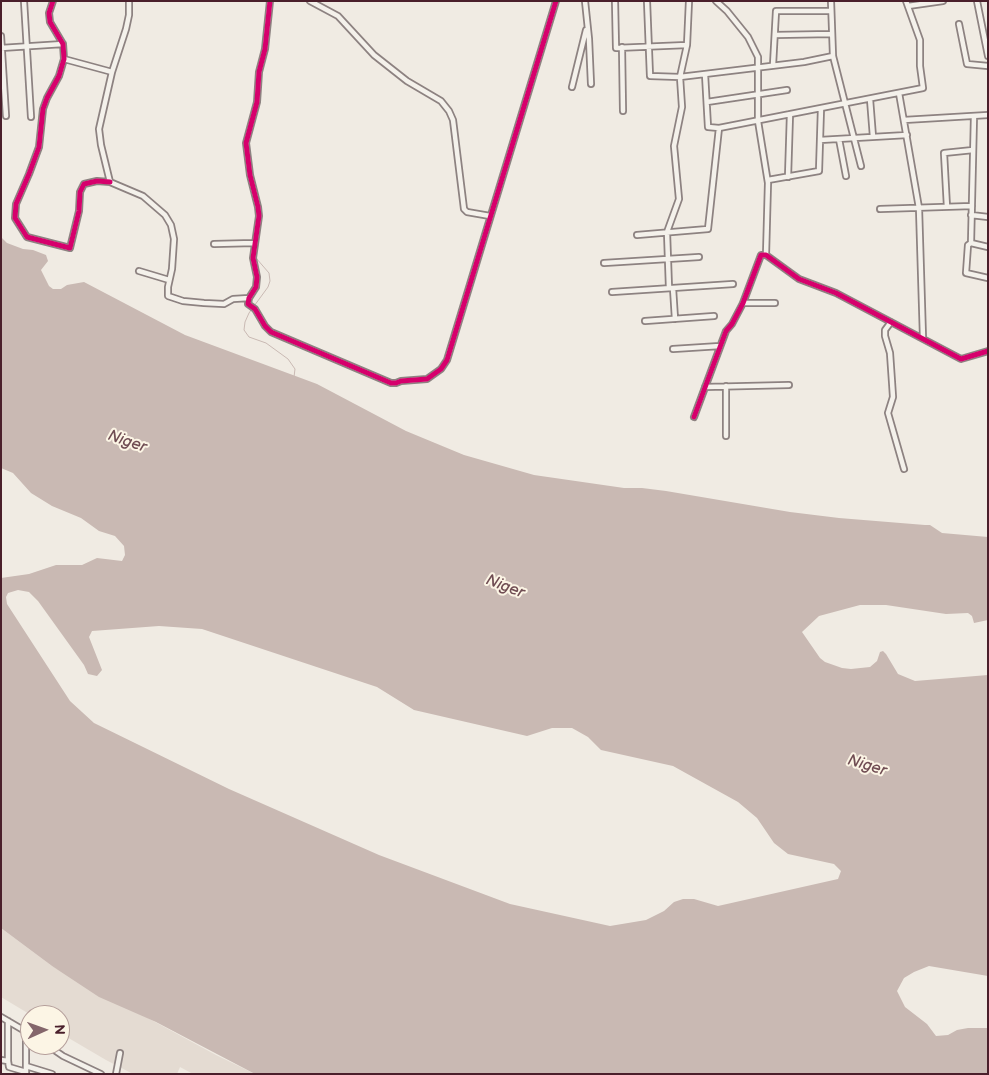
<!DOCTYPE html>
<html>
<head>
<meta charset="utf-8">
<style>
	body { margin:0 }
	#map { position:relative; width:989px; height:1075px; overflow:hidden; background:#f0ebe3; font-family:"Balsamiq Sans",sans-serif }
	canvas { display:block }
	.frame { position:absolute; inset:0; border:2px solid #4a1f2b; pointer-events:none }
	.north { position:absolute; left:20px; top:1005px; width:50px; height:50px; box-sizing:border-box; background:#fcf5e5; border:1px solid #b59f9b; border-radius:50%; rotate:88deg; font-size:14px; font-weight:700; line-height:20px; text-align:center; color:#4a1f2b }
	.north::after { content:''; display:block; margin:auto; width:18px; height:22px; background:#84666b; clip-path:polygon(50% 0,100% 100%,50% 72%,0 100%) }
</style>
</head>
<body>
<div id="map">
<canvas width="989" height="1075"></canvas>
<div class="frame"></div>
<div class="north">N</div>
</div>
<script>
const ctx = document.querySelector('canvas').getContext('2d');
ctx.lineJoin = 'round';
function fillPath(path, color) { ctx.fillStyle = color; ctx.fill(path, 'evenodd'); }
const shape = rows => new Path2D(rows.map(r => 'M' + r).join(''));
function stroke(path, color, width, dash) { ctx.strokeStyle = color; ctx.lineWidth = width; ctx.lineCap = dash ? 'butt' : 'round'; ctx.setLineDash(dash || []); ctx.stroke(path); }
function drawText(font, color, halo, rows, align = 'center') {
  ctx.font = font + ' "Balsamiq Sans",sans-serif'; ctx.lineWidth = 4; ctx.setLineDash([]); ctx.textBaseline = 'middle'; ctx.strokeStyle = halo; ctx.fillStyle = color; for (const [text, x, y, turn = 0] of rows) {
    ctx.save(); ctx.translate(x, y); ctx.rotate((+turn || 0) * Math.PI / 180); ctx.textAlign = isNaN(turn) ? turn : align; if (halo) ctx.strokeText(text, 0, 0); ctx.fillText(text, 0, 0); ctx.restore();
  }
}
fillPath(shape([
	[1,928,52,966,216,1055,255,1074,193,1074,180,1067,177,1074,133,1074,106,1060,60,1033,60,1015,31,1015,1,997]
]), '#e4dbd2');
fillPath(shape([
	[1,237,7,243,23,249,33,250,46,255,48,261,41,270,49,286,53,289,61,289,67,285,84,282,185,335,317,384,406,431,464,455,534,475,624,488,642,488,666,491,790,512,839,518,925,525,930,525,942,533,988,537,988,620,974,623,972,616,968,613,946,614,886,605,860,605,819,616,802,632,820,658,825,662,842,668,851,669,870,667,877,661,880,652,883,651,886,654,898,674,915,681,988,675,988,976,929,966,914,972,904,978,897,991,905,1007,927,1024,936,1036,948,1035,957,1030,968,1028,988,1028,988,1074,255,1074,156,1022,99,997,52,966,1,928,1,578,29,574,56,565,82,565,97,558,122,561,125,555,124,546,115,536,99,531,81,518,52,506,31,493,13,473,1,468],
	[18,590,29,592,38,601,84,665,88,674,97,676,102,670,89,637,92,631,159,626,202,629,377,687,414,710,527,736,552,728,572,728,588,737,601,750,673,766,738,802,757,818,774,843,788,854,834,864,841,871,838,879,718,906,694,899,683,899,674,902,664,911,646,920,610,926,510,904,379,855,229,789,94,723,70,701,7,604,6,597,8,593]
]), '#c9b9b3');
stroke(shape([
	[256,258,269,273,270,281,268,287,249,313,245,322,244,330,249,337,266,343,288,359,295,369,294,377]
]), '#c9b9b3', 1);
const street = shape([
	[24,1,31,117],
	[53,1,49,13,50,22,63,44,64,59,59,76,47,98,43,109,39,147,29,174,16,204,15,218,27,237,70,248,79,211,80,192,84,184,97,181,110,182],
	[129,1,129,15,126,29,112,72,99,129,101,145,110,182,143,196,165,215,171,225,174,239,172,269,168,287,168,296,183,301,204,303,224,304,233,299,249,298],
	[270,1,265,49,259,72,257,102,246,143,250,175,258,207,259,216,253,258,257,277,256,287,249,298,248,304,255,309,265,326,271,332,391,383,396,383,401,381,427,379,441,369,447,360,556,1],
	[310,1,338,16,374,55,407,81,441,101,449,111,453,120,464,209,467,212,490,216],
	[585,1,589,39,591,84],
	[615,1,616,48,687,45],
	[647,1,650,76,680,77,804,62,833,56],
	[716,1,727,11,748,37,758,57,758,121,768,183,766,255],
	[831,1,833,56,861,166],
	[977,1,988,56],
	[908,6,943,1],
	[959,24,967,64,988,66],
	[775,35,832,34],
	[1,36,6,116],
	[622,47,623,111],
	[1,48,63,44],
	[64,59,112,72],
	[773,65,776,11,831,11],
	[705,74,708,127,719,128,923,88,920,66,920,40,906,1],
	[572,87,586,30],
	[899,93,919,208,923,338],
	[870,99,873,137],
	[707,102,787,90],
	[974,116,971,243,968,245,966,273,988,278],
	[904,120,988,115],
	[839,139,846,176],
	[820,140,907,135],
	[788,177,790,114],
	[768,180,819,171,821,108],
	[947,207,944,153,973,150],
	[880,209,972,206],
	[971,215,988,217],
	[637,235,708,229,719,128],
	[971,243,988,247],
	[214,244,254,243],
	[604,263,699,257],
	[139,271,169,280],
	[669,288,667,232,679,199,674,146,682,107,680,77,687,45,689,1],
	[673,288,675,319],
	[612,292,733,284],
	[743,303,775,303],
	[645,321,714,316],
	[891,322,885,330,885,336,890,353,892,382,893,397,888,413,904,469],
	[673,349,720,346],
	[726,386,726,436],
	[705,387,789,385],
	[694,417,726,331,732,324,743,303,761,255,766,255,799,279,836,293,961,359,988,351],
	[1,1017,30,1034],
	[26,1031,26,1074],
	[47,1045,63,1056,101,1074],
	[1,1060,8,1061,9,1067,26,1072],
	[8,1061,8,1021],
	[26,1066,52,1074],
	[116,1074,120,1053]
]);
stroke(street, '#8d8281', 8);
stroke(street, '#f4f1eb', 4.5);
stroke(shape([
	[53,1,49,13,50,22,63,44,64,59,59,76,47,98,43,109,39,147,29,174,16,204,15,218,27,237,70,248,79,211,80,192,84,184,97,181,110,182],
	[270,1,265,49,259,72,257,102,246,143,250,175,258,207,259,216,253,258,257,277,256,287,249,298,248,304,255,309,265,326,271,332,391,383,396,383,401,381,427,379,441,369,447,360,556,1],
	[694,417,726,331,732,324,743,303,761,255,766,255,799,279,836,293,961,359,988,351]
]), '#d6006c', 5);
drawText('italic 16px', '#704d53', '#fcf5e5', [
	["Niger",127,442,19],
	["Niger",505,587,21],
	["Niger",867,766,17]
]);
</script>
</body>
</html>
